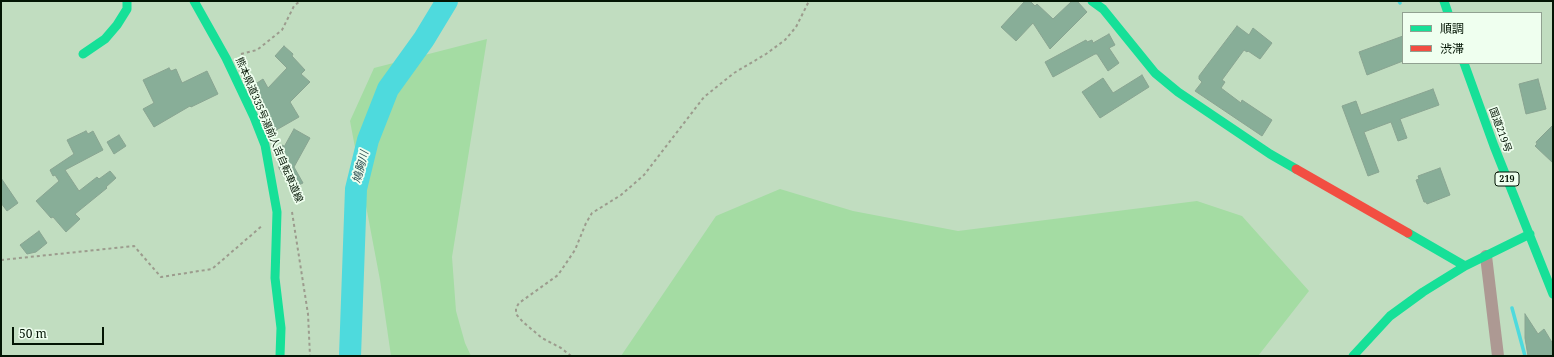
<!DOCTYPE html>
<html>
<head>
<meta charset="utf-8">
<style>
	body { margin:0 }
	#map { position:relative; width:1554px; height:357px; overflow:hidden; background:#c1ddc0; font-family:"Noto Serif","Noto Sans JP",serif }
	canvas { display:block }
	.frame { position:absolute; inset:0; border:2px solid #031504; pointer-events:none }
	.legend { position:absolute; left:1402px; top:12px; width:140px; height:52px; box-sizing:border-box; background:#efffef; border:1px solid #91a191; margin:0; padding:5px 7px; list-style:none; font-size:12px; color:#031504 }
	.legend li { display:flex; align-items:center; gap:8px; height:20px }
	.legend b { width:20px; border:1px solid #91a191 }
	.scale { position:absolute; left:12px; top:327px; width:92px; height:18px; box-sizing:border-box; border:2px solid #031504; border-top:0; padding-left:5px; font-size:12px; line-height:14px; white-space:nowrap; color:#031504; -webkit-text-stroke:3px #efffef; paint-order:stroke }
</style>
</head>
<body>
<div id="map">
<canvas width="1554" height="357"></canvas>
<div class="frame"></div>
<ul class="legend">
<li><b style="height:5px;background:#16e098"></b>順調</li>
<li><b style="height:5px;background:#f24e42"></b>渋滞</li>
</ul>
<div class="scale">50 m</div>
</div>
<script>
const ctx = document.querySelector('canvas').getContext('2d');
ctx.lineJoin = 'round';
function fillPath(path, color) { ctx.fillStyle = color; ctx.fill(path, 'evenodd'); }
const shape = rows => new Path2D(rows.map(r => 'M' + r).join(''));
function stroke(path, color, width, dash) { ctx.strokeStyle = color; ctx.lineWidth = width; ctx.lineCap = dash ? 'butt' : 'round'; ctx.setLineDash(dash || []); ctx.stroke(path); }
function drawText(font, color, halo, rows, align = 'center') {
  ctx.font = font + ' "Noto Serif","Noto Sans JP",serif'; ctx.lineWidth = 3.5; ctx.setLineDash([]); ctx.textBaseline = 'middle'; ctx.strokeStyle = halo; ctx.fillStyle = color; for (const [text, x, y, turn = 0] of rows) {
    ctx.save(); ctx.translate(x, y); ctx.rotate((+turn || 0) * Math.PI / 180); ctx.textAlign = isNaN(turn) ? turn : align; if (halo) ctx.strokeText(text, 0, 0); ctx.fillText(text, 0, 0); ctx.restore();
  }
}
fillPath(shape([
	[487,39,452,257,456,311,465,343,471,356,391,356,380,280,350,121,374,68],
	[780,189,853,211,958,231,1197,201,1242,216,1309,291,1258,356,621,356,716,216]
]), '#a4dca3');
stroke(shape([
	[1399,1,1400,3],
	[1512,308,1525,356]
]), '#4edadd', 3.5);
stroke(shape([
	[350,356,356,189,368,140,388,89,424,39,447,1]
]), '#4edadd', 22);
const building = shape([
	[1025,1,1030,1,1035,6,1037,4,1053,19,1072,1,1077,1,1087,12,1050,49,1033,23,1016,41,1001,27,1025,1],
	[1237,26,1249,35,1253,28,1272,43,1260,59,1248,51,1247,52,1244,50,1222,80,1225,82,1221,88,1241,103,1242,100,1272,120,1262,136,1195,91,1202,82,1199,79,1199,76,1237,26],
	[1109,34,1115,45,1109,48,1119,63,1108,71,1097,54,1095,54,1053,77,1045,62,1086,40,1087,42,1092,40,1093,43,1109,34],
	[1403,36,1403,61,1367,75,1359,52,1403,36],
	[284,46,293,54,292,56,305,70,301,74,310,82,290,102,299,117,271,133,251,87,263,79,268,88,287,68,275,56,284,46],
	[169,68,171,71,176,69,182,83,207,71,218,94,191,107,190,106,154,127,143,109,154,103,143,80,169,68],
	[1142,75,1149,87,1100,118,1082,92,1103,78,1113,93,1142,75],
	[1538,79,1546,109,1526,114,1519,84,1538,79],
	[1433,89,1439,105,1400,119,1407,138,1398,141,1391,122,1364,132,1379,172,1368,176,1342,106,1356,101,1361,115,1433,89],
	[1553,125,1553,163,1535,146,1537,144,1536,142,1553,125],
	[294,129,310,138,294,167,303,183,294,187,287,173,283,175,279,168,278,158,279,157,276,149,283,145,284,147,294,129],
	[86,131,88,134,93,131,103,150,65,170,79,191,97,177,99,179,110,171,116,178,106,187,107,188,75,214,80,219,66,232,53,217,51,218,36,201,59,181,55,175,53,176,50,170,74,154,67,140,86,131],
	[119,135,126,146,114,154,107,142,119,135],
	[1440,168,1450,195,1427,204,1426,202,1424,202,1416,180,1419,179,1418,176,1440,168],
	[1,178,18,203,7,211,1,203,1,178],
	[39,231,47,243,36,252,27,254,20,245,39,231],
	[1525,314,1538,334,1544,329,1553,344,1553,356,1528,356,1525,338,1525,314]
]);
fillPath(building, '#88ae98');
stroke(building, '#89a491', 1);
stroke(shape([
	[241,54,257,50,282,30,294,6,300,1],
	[292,212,308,314,310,356],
	[1,260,134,246,161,277,212,269,263,225],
	[571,356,561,348,542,338,523,322,516,314,516,308,519,303,558,275,575,250,586,223,592,213,621,195,644,175,704,97,734,73,766,54,785,40,796,27,809,1]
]), '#9c9b8d', 2, [3, 3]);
stroke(shape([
	[1486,256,1498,356]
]), '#ad9993', 12);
stroke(shape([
	[194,1,226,58,254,117,265,145,277,212,275,278,281,328,280,356],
	[1092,1,1103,9,1155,73,1178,92,1270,154,1296,169],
	[1444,1,1448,13],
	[83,54,105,39,117,25,127,9,127,1],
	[1464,63,1494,146,1553,294],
	[1408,233,1465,266],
	[1353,356,1390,316,1423,292,1465,266,1530,234]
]), '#16e098', 9);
stroke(shape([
	[1296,169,1408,233]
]), '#f24e42', 9);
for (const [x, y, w] of [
	[1507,179,24]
]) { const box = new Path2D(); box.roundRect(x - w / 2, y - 7, w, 14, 3); ctx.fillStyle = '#efffef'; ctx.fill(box); stroke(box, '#031504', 1); }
drawText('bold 9px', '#031504', null, [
	["219",1507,179]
]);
drawText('10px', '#031504', '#efffef', [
	["熊本県道335号湯前人吉自転車道線",269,130,67],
	["国道219号",1500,130,70]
]);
drawText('italic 11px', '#2e5053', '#efffef', [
	["鳩胸川",361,167,-76]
]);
</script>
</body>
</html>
